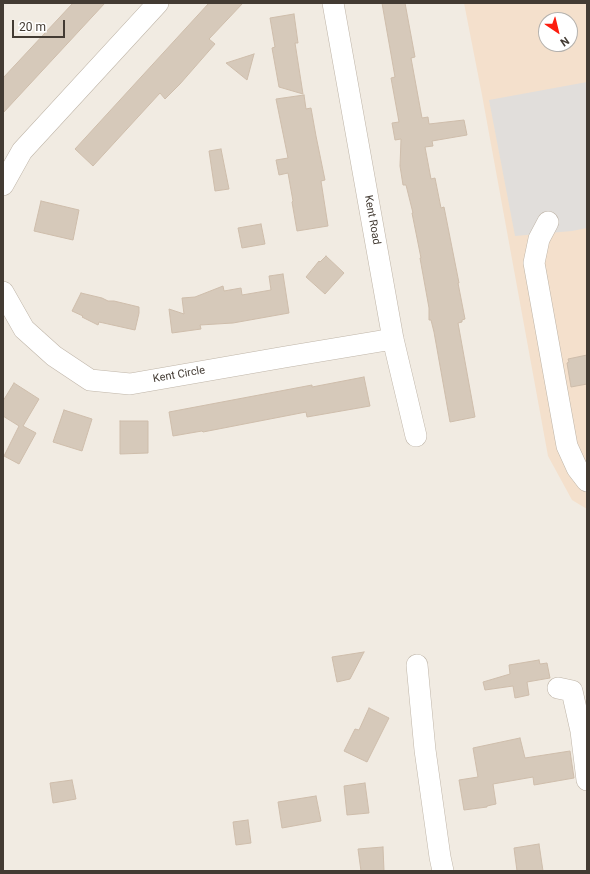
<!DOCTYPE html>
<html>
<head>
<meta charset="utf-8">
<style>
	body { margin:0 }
	#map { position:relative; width:590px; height:874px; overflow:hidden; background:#f1ebe2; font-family:Roboto,sans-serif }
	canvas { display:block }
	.frame { position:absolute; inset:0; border:4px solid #433b33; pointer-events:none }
	.north { position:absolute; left:538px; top:12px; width:40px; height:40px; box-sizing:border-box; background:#fff; border:1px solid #b4b1ad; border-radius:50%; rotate:145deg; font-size:11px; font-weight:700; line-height:16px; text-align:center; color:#433b33 }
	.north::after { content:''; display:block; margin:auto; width:14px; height:18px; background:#fc1d0f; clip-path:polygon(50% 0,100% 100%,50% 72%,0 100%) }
	.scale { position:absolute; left:12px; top:20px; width:53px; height:18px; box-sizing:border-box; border:2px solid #433b33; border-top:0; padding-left:5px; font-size:12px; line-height:14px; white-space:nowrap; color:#433b33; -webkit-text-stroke:3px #fff; paint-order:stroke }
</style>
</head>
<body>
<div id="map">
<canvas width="590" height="874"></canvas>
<div class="frame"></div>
<div class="north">N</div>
<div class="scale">20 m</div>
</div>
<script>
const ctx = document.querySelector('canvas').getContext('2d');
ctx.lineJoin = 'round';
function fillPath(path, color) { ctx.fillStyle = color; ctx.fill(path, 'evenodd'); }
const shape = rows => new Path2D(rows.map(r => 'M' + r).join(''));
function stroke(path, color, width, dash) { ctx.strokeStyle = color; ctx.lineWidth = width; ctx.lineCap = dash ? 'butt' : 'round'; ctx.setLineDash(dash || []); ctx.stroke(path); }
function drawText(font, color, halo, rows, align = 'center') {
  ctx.font = font + ' Roboto,sans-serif'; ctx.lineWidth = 3.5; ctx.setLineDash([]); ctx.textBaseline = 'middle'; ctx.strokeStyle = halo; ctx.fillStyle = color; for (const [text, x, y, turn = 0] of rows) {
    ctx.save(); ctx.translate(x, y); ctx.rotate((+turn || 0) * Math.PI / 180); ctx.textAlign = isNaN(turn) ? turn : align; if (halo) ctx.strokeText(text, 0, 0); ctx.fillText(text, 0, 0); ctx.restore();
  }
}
fillPath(shape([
	[464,3,587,3,587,509,572,500,548,456,482,95],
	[546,20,570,20,570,44,546,44]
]), '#f4e0cc');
fillPath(shape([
	[587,82,587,228,572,231,515,236,489,100]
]), '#e1dedb');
const building = shape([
	[73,3,105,3,3,113,3,78,73,3],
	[209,3,243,3,209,39,215,44,180,84,165,99,160,93,93,166,75,149,209,3],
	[382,3,405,3,415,57,411,58,422,118,428,117,429,124,464,120,467,135,432,141,433,146,425,147,431,179,435,178,441,208,444,207,459,283,458,283,465,319,462,320,462,322,458,323,475,417,450,422,434,332,431,320,429,320,429,308,420,258,421,258,412,213,413,213,406,185,403,185,400,166,401,139,395,140,392,123,399,122,391,78,395,77,382,3],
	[294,14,298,43,295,43,303,94,279,87,272,48,275,47,270,18,294,14],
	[254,54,247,80,226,63,254,54],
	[304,95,306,109,311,108,316,136,325,180,321,181,328,226,297,231,292,202,293,201,288,173,279,175,276,160,288,158,276,99,304,95],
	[221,149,229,189,215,191,209,151,221,149],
	[41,201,79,210,73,240,34,231,41,201],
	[261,224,265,244,242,248,238,228,261,224],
	[326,256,344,273,325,294,306,277,319,261,320,262,326,256],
	[283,274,289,313,233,323,200,325,201,329,172,333,169,309,184,314,182,298,195,297,223,286,224,291,241,288,242,295,271,290,269,276,283,274],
	[81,293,102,298,108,301,114,301,139,307,139,313,135,330,99,322,98,325,82,317,83,316,72,311,81,293],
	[587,355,587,384,571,387,567,363,569,362,568,359,587,355],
	[364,377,370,406,307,417,306,412,203,432,202,431,173,436,169,412,312,385,312,387,364,377],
	[14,383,39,399,23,426,36,433,19,464,4,456,19,426,3,416,3,401,14,383],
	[64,410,92,419,82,451,53,442,64,410],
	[120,421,148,421,148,453,120,454,120,421],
	[364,652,350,679,337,682,332,657,364,652],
	[539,660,540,664,547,663,550,678,527,682,529,695,515,698,513,686,485,690,483,682,510,674,509,665,539,660],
	[369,708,389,718,367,762,344,751,355,729,359,730,369,708],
	[520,738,525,758,570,751,574,778,534,785,533,777,493,784,496,804,487,806,487,807,464,810,459,780,478,777,473,748,520,738],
	[72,780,76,799,53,803,50,783,72,780],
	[365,783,369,813,347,815,344,786,365,783],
	[316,796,321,821,282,828,278,802,316,796],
	[248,820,251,843,236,845,233,822,248,820],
	[539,844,543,871,517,871,514,848,539,844],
	[383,847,384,871,361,871,358,849,383,847]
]);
fillPath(building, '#d6c9ba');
stroke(building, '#cebdab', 1);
const minor = shape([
	[333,3,393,339,416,436],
	[3,185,22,151,158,3],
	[548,222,539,239,534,263,567,446,577,468,587,481],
	[3,292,24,329,54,356,90,380,130,384,285,357,393,339],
	[417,665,425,750,440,857,443,871],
	[558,688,572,691,581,731,587,780]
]);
stroke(minor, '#bfb5a8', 22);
stroke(minor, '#fff', 21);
drawText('11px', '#433b33', '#fff', [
	["Kent Road",372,220,80],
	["Kent Circle",179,375,-10]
]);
</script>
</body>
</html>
